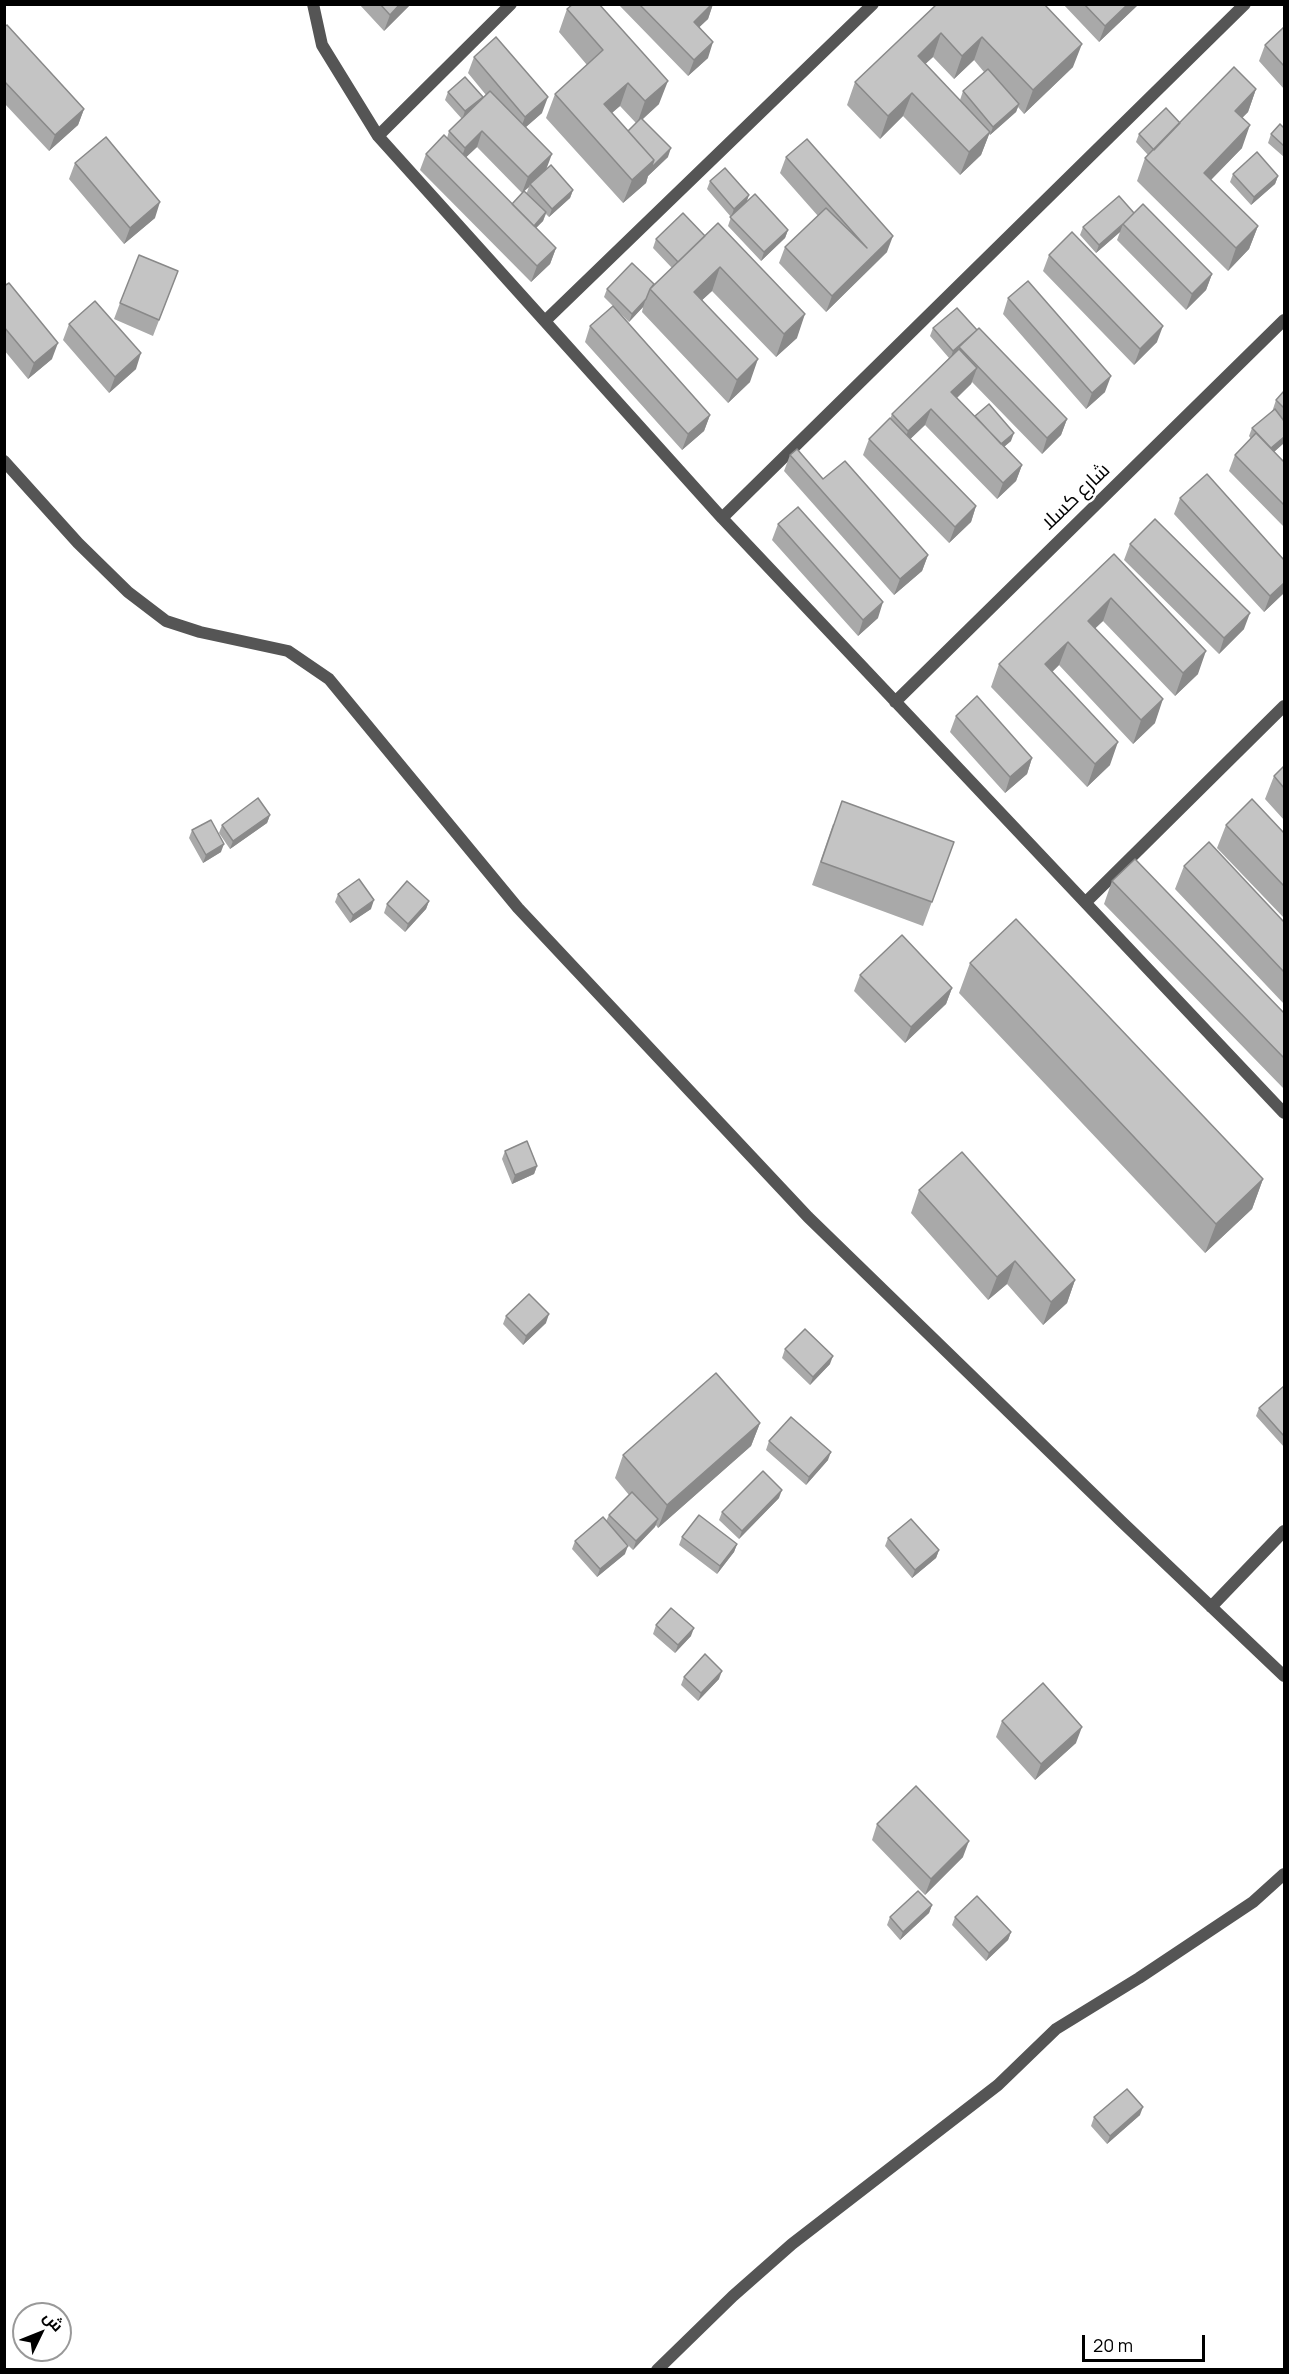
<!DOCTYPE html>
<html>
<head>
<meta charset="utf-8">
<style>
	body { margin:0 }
	#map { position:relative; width:1289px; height:2374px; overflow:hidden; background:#fff; font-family:Manrope,Cairo,sans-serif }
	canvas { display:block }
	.frame { position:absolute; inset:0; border:6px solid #000; pointer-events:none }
	.north { position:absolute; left:12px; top:2302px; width:60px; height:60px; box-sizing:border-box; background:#fff; border:2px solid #999; border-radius:50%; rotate:47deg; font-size:16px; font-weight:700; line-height:24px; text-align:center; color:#000 }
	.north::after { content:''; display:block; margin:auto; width:21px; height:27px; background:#000; clip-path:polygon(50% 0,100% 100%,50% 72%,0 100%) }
	.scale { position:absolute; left:1082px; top:2335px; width:123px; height:27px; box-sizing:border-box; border:3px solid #000; border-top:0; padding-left:8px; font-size:18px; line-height:21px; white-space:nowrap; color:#000; -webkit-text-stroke:4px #fff; paint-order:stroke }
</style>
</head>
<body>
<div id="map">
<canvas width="1289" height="2374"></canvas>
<div class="frame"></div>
<div class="north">ش</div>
<div class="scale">20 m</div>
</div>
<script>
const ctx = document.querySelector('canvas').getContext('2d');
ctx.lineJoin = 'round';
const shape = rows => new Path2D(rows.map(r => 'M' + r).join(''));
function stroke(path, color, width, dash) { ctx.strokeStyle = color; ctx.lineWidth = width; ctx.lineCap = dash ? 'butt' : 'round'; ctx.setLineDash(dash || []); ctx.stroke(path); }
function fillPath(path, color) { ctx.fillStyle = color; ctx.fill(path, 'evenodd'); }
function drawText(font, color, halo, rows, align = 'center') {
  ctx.font = font + ' Manrope,Cairo,sans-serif'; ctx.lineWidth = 5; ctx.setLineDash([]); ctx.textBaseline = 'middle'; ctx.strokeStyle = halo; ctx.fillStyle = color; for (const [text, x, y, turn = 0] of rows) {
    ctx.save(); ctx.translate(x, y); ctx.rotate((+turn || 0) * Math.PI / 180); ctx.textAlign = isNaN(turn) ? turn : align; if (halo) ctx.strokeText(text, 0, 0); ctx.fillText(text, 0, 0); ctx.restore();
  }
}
stroke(shape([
	[313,4,322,45,378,136,722,518,1284,1113],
	[378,136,511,4],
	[545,321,873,4],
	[4,461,78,543,128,592,166,621,200,632,288,651,329,679,518,908,808,1217,1122,1522,1284,1676],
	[722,518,1245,4],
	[895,702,1284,320],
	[1086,902,1284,706],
	[1211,1607,1284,1531],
	[657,2370,733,2296,792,2244,998,2085,1056,2029,1139,1978,1253,1902,1284,1874]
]), '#555', 12);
fillPath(shape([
	[359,4,411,4,384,31],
	[618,4,713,4,708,19,699,27,708,58,688,76],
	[937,4,1073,67,1024,114,1018,107,1016,112,990,135,989,134,981,155,960,175,903,116,880,139,847,105,855,82],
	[933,57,954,79,974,60,984,72,963,91,960,100,965,106,925,64],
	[1063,4,1139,4,1099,42],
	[567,9,659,104,642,120,668,157,648,176,646,183,623,203,546,118,555,94,587,65,559,32],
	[620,106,636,123,628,131,611,113],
	[4,27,84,109,78,125,49,151,4,103],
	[1284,27,1284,89,1259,61,1265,45],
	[474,57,542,113,526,127,546,170,573,190,570,198,549,217,546,214,543,221,536,228,556,248,550,264,531,282,420,170,426,154,447,138,449,131,462,119,445,100,448,92,483,97,482,99,486,95,468,73],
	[477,147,522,193,529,187,527,192,512,204,466,157],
	[1256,89,1248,112,1242,118,1242,148,1211,180,1258,226,1249,249,1228,271,1137,181,1145,158,1148,155,1136,142,1139,134,1180,123],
	[1284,128,1284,157,1268,143,1271,134],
	[786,157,887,252,826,312,779,263,785,247,818,216,780,173],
	[75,163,155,218,124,244,69,179],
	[1233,174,1278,176,1275,184,1251,205,1230,182],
	[710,181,747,202,788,230,785,238,761,261,728,226,731,217,707,189],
	[683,213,797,338,776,357,712,291,702,300,750,382,728,403,642,312,643,307,629,322,617,310,710,415,704,431,682,450,585,342,590,326,613,306,604,297,607,289,654,284,672,268,653,248,656,239],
	[1134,213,1212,274,1206,290,1186,310,1117,240,1120,232,1096,253,1080,235,1083,227],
	[1049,255,1157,342,1134,365,1043,271],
	[178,271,153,336,114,319,120,303],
	[4,286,52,359,28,379,4,350],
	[1008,298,1105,392,1086,409,1003,314],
	[69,324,136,369,109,393,63,340],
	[933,328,977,330,1067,419,1061,435,1042,454,972,382,971,384,957,398,975,416,1011,441,1004,447,1022,465,1016,481,997,499,925,425,910,439,976,506,971,522,949,543,863,455,869,439,890,419,892,414,949,358,930,336],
	[1284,391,1284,443,1274,452,1284,462,1284,527,1229,471,1235,455,1251,439,1249,436,1252,428,1272,412,1276,400],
	[790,455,928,555,922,571,894,595,784,471],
	[1180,498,1284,560,1284,593,1264,612,1174,514],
	[778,524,878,618,858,636,772,540],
	[1130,544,1244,629,1219,654,1124,560],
	[1114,554,1198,674,1175,696,1103,621,1095,628,1155,723,1133,744,1059,665,1052,672,1110,765,1087,787,991,687,999,664],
	[956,716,1032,758,1027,774,1005,793,950,732],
	[1284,766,1284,820,1265,799,1274,776],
	[270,815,267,823,230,849,219,833,222,825],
	[833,824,954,842,923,926,812,885],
	[1226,825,1284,833,1284,918,1217,848],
	[192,830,221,852,203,863,189,838],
	[1184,866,1284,922,1284,1004,1175,889],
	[1112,881,1284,1013,1284,1089,1104,904],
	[338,894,371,909,350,923,335,902],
	[429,901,426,909,405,932,384,913,387,904],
	[970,963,1263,1179,1252,1209,1205,1253,959,993],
	[860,975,952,988,946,1004,905,1043,854,991],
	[505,1151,537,1166,534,1174,512,1184,502,1159],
	[919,1190,1075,1280,1067,1303,1043,1325,1007,1284,988,1300,911,1213],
	[506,1316,546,1323,523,1345,503,1324],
	[785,1349,830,1364,810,1385,782,1358],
	[1284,1386,1284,1447,1256,1416,1259,1408],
	[760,1423,751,1446,658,1528,656,1525,633,1550,619,1536,625,1554,597,1577,572,1549,575,1541,606,1521,609,1515,629,1495,615,1478,623,1455],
	[769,1441,828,1460,806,1485,766,1450],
	[779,1498,739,1539,719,1520,722,1512],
	[682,1537,737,1544,734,1552,717,1574,679,1545],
	[888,1538,939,1550,936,1558,912,1578,885,1546],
	[656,1625,691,1636,675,1653,653,1634],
	[684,1677,719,1679,698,1701,681,1685],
	[1002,1721,1076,1743,1035,1780,996,1737],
	[877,1824,963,1857,925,1895,872,1840],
	[932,1905,929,1913,900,1940,887,1925,890,1917],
	[955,1917,1011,1932,1008,1940,986,1961,952,1925],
	[1140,2115,1107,2144,1091,2126,1094,2117]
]), '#a9a9a9');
fillPath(shape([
	[400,4,411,4,384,31,390,15],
	[712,4,713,4,708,19,688,38,694,22],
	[1128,4,1139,4,1099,42,1105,26],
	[941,33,933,57,909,79,918,56],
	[982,37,974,60,954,79,962,56],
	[713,42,708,58,688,76,694,60],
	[1082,44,1073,67,1024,114,1033,90],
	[668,81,659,104,637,124,645,101],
	[628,83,620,106,595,128,604,104],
	[1256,89,1248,112,1226,134,1235,111],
	[912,93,903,116,880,139,888,116],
	[483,97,480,105,462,120,465,111],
	[548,97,542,113,519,133,525,117],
	[1019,104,1016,112,990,135,993,127],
	[84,109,78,125,49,151,55,135],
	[1250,125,1242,148,1195,196,1204,173],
	[482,131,477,147,459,164,465,148],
	[990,132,981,155,960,175,969,152],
	[671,148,668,157,648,176,646,183,623,203,632,180,654,160],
	[552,154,546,170,530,184,529,187,522,193,528,177],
	[1278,176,1275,184,1251,205,1254,197],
	[573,190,570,198,549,217,552,209],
	[749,195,746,204,731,217,734,209],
	[160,202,155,218,124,244,130,228],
	[546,212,543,221,527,237,530,229],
	[1135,214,1123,224,1120,232,1096,253,1099,245],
	[1258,226,1249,249,1228,271,1236,248],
	[788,230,785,238,761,261,764,252],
	[893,236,887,252,826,312,832,296],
	[556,248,550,264,531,282,537,266],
	[720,267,712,291,686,315,694,292],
	[1212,274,1206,290,1186,310,1192,294],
	[646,299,643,307,629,322,632,314],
	[805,314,797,338,776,357,784,334],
	[1163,326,1157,342,1134,365,1140,349],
	[977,331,959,347,957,354,950,360,953,351],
	[58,343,52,359,28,379,34,363],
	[141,353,136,369,109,393,115,377],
	[758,359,750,382,728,403,737,380],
	[977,368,971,384,946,408,951,392],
	[1111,376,1105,392,1086,409,1092,393],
	[931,409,925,425,902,447,908,431],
	[710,415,704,431,682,450,688,434],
	[1067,419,1061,435,1042,454,1047,438],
	[1014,433,1011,441,994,455,997,447],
	[1284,437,1284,443,1267,458,1270,449],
	[1022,465,1016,481,997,499,1003,483],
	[976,506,971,522,949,543,955,527],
	[928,555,922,571,894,595,900,579],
	[1284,583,1284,593,1264,612,1270,596],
	[1111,598,1103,621,1079,644,1088,621],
	[883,602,878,618,858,636,863,620],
	[1250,613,1244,629,1219,654,1224,638],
	[1068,642,1059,665,1037,687,1045,664],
	[1206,651,1198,674,1175,696,1183,673],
	[1163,699,1155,723,1133,744,1141,720],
	[1118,742,1110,765,1087,787,1095,764],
	[1032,758,1027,774,1005,793,1010,777],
	[270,815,267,823,230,849,233,841],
	[224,844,221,852,203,863,206,855],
	[374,900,371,909,350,923,353,915],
	[429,901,426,909,405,932,408,924],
	[952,988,946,1004,905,1043,911,1027],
	[537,1166,534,1174,512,1184,515,1175],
	[1263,1179,1252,1209,1205,1253,1216,1224],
	[1015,1261,1007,1284,988,1300,997,1277],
	[1075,1280,1067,1303,1043,1325,1051,1302],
	[549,1314,546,1323,523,1345,526,1336],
	[833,1356,830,1364,810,1385,813,1377],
	[760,1423,751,1446,658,1528,667,1505],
	[831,1452,828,1460,806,1485,809,1477],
	[782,1490,779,1498,739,1539,742,1531],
	[658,1519,655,1527,633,1550,636,1541],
	[737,1544,734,1552,717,1574,720,1566],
	[628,1546,625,1554,597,1577,600,1569],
	[939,1550,936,1558,912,1578,915,1570],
	[694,1628,691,1636,675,1653,678,1645],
	[722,1671,719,1679,698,1701,701,1693],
	[1082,1727,1076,1743,1035,1780,1041,1764],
	[969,1841,963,1857,925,1895,931,1879],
	[932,1905,929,1913,900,1940,903,1932],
	[1011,1932,1008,1940,986,1961,989,1953],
	[1143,2107,1140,2115,1107,2144,1110,2136]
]), '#898989');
const building = shape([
	[380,4,400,4,390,15,380,4],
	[573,4,599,4,668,81,645,101,628,83,604,104,654,160,632,180,555,94,603,50,567,9,573,4],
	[639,4,712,4,694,22,713,42,694,60,639,4],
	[937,4,1044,4,1082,44,1033,90,982,37,962,56,941,33,918,56,990,132,969,152,912,93,888,116,855,82,937,4],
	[1084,4,1128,4,1105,26,1084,4],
	[7,25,84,109,55,135,4,81,4,27,7,25],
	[1284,27,1284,66,1265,45,1284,27],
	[496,37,548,97,525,117,474,57,496,37],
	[1234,67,1256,89,1235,111,1250,125,1204,173,1258,226,1236,248,1145,158,1234,67],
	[988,69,1019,104,993,127,963,91,988,69],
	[465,77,483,97,465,111,448,92,465,77],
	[490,91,552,154,528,177,482,131,465,148,449,131,490,91],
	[1166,108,1180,123,1154,150,1139,134,1166,108],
	[641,118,671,148,651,168,654,160,628,131,641,118],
	[1280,124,1284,128,1284,146,1271,134,1280,124],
	[444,135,556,248,537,266,426,154,444,135],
	[106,137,160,202,130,228,75,163,106,137],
	[807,139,893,236,832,296,785,247,826,208,867,248,786,157,807,139],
	[1257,152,1278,176,1254,197,1233,174,1257,152],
	[551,165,573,190,552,209,530,184,551,165],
	[725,168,749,195,734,209,710,181,725,168],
	[524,191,546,212,534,226,512,204,524,191],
	[755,194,788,230,764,252,730,217,755,194],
	[1119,196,1134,213,1124,223,1099,245,1083,227,1119,196],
	[1143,204,1212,274,1192,294,1123,224,1143,204],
	[683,213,705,236,678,262,656,239,683,213],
	[718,223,805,314,784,334,720,267,694,292,758,359,737,380,650,289,718,223],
	[1072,232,1163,326,1140,349,1049,255,1072,232],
	[139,255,178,271,159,320,120,303,139,255],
	[632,263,654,284,650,289,646,299,632,314,607,289,632,263],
	[1028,281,1111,376,1092,393,1008,298,1028,281],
	[9,283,58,343,34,363,4,327,4,286,9,283],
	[95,301,141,353,115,377,69,324,95,301],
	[613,306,710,415,688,434,590,326,613,306],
	[957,308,977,330,953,351,933,328,957,308],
	[979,328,1067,419,1047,438,959,347,979,328],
	[959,349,977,368,951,392,1022,465,1003,483,931,409,908,431,892,414,959,349],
	[1284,391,1284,408,1276,400,1284,391],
	[989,404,1014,433,1001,444,975,416,989,404],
	[1275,409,1284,421,1284,437,1271,448,1252,428,1275,409],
	[890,418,976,506,955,527,869,439,890,418],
	[1256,433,1284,462,1284,505,1235,455,1256,433],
	[797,449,823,479,845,461,928,555,900,579,790,455,797,449],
	[1207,474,1284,560,1284,583,1270,596,1180,498,1207,474],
	[798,507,883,602,863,620,778,524,798,507],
	[1155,519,1250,613,1224,638,1130,544,1155,519],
	[1114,554,1206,651,1183,673,1111,598,1088,621,1163,699,1141,720,1068,642,1045,664,1118,742,1095,764,999,664,1114,554],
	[977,696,1032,758,1010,777,956,716,977,696],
	[1284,766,1284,788,1274,776,1284,766],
	[258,798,270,815,233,841,222,825,258,798],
	[1252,799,1284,833,1284,886,1226,825,1252,799],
	[842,801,954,842,932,902,821,862,842,801],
	[211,820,224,844,206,855,192,830,211,820],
	[1209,842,1284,922,1284,972,1184,866,1209,842],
	[1135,859,1284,1013,1284,1058,1112,881,1135,859],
	[359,879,374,900,353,915,338,894,359,879],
	[407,881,429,901,408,924,387,904,407,881],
	[1016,919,1263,1179,1216,1224,970,963,1016,919],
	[902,935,952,988,911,1027,860,975,902,935],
	[527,1141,537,1166,515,1175,505,1151,527,1141],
	[962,1152,1075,1280,1051,1302,1015,1261,997,1277,919,1190,962,1152],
	[529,1294,549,1314,526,1336,506,1316,529,1294],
	[805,1329,833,1356,813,1377,785,1349,805,1329],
	[716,1373,760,1423,667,1505,623,1455,716,1373],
	[1284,1386,1284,1436,1259,1408,1284,1386],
	[791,1417,831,1452,809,1477,769,1441,791,1417],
	[763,1471,782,1490,742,1531,722,1512,763,1471],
	[632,1492,658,1519,636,1541,609,1515,632,1492],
	[699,1515,737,1544,720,1566,682,1537,699,1515],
	[603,1517,628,1546,600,1569,575,1541,603,1517],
	[911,1519,939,1550,915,1570,888,1538,911,1519],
	[671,1608,694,1628,678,1645,656,1625,671,1608],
	[705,1654,722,1671,701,1693,684,1677,705,1654],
	[1043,1683,1082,1727,1041,1764,1002,1721,1043,1683],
	[916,1786,969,1841,931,1879,877,1824,916,1786],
	[918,1891,932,1905,903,1932,890,1917,918,1891],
	[977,1896,1011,1932,989,1953,955,1917,977,1896],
	[1127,2089,1143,2107,1110,2136,1094,2117,1127,2089]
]);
fillPath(building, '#c4c4c4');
stroke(building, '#898989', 1.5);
drawText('20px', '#000', '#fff', [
	["شارع كسلا",1076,497,-44]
]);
</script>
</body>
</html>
